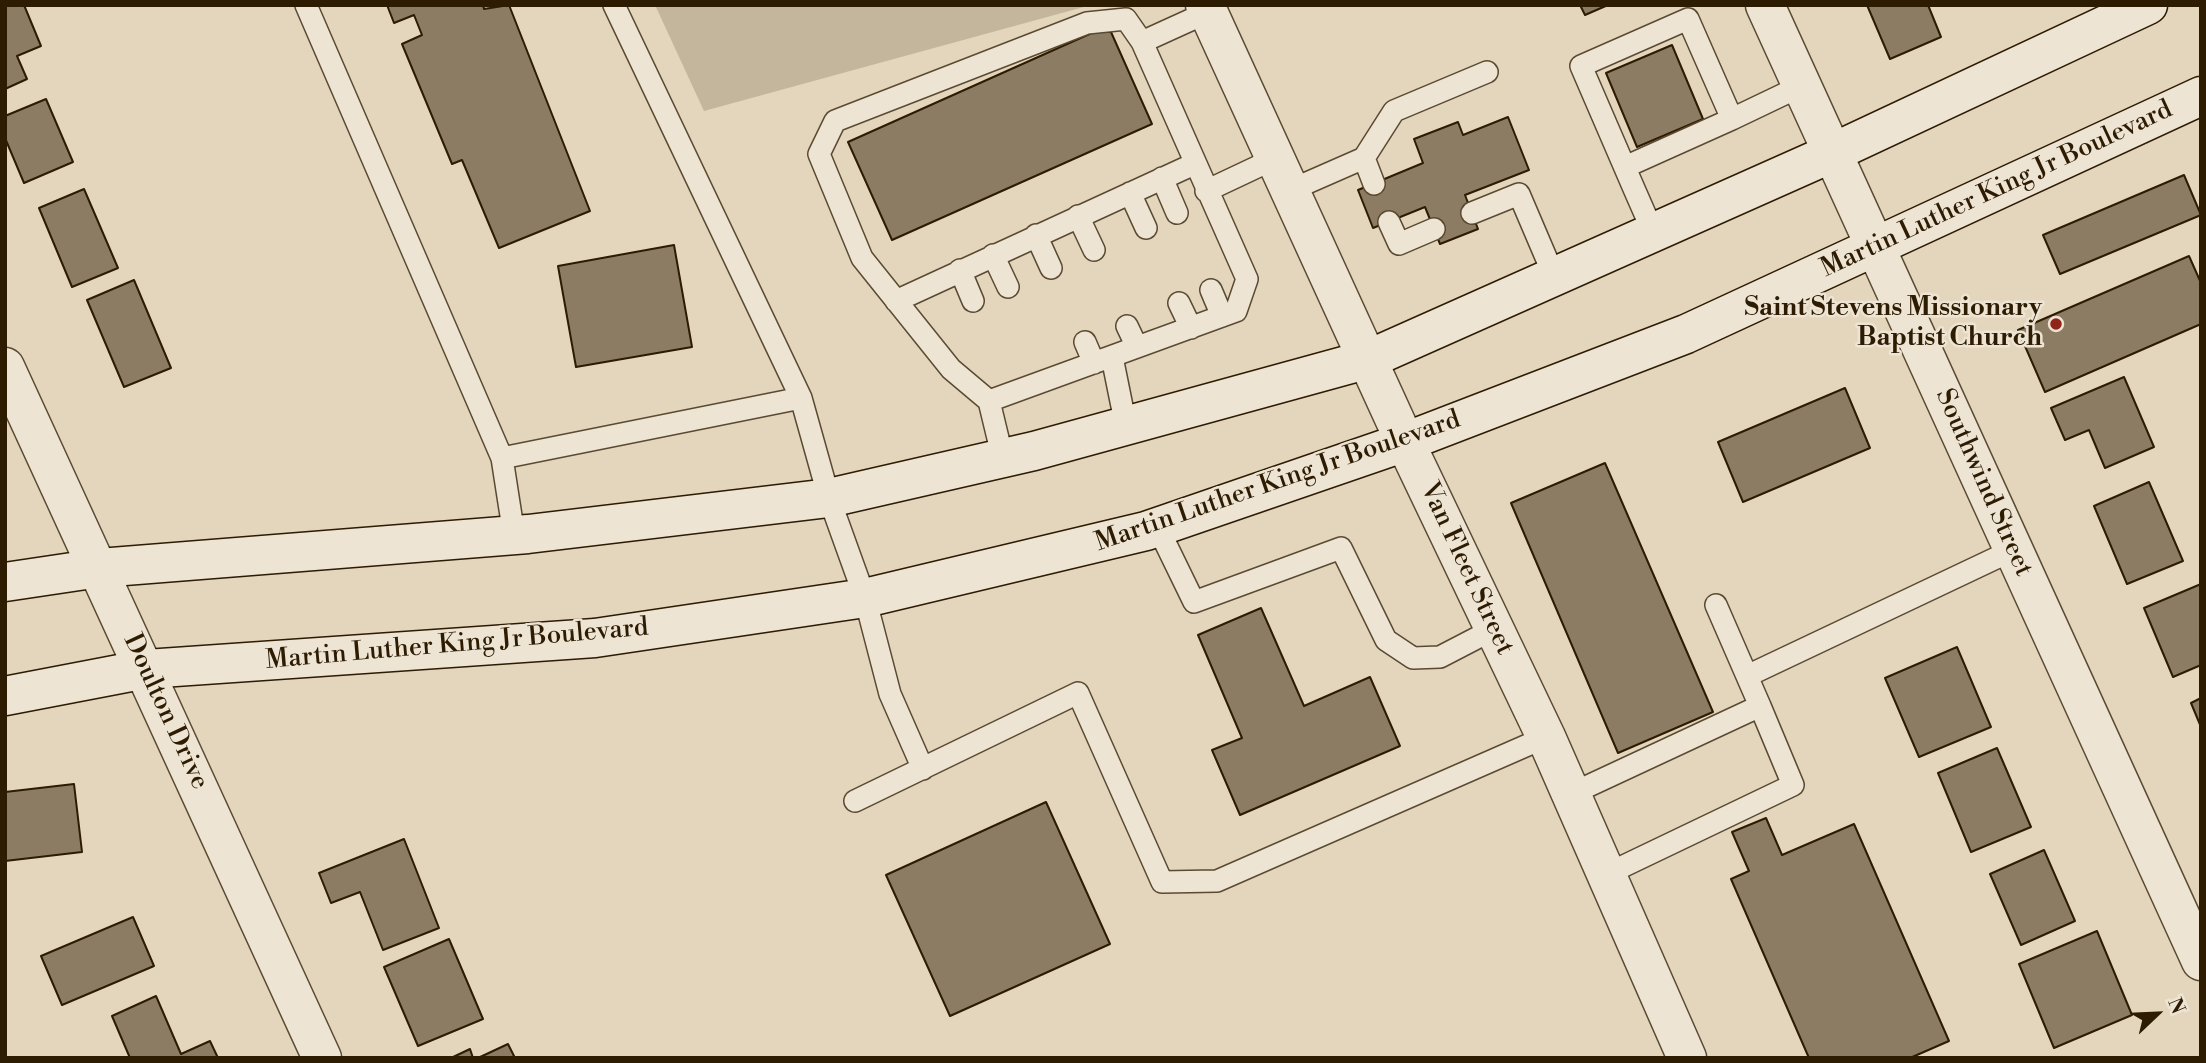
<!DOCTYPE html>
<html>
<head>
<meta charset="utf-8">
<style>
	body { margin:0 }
	#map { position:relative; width:2206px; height:1063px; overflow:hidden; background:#e3d6bd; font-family:"Libre Bodoni",serif }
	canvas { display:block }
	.frame { position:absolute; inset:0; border:7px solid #2d1b02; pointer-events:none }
	.north { position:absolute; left:2122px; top:979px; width:70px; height:70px; -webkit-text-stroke:5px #ede4d4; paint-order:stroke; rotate:67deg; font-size:19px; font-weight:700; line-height:28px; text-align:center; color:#2d1b02 }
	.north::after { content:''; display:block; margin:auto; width:24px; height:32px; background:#2d1b02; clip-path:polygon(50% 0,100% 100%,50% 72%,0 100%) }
</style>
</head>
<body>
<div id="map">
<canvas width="2206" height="1063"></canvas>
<div class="frame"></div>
<div class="north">N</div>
</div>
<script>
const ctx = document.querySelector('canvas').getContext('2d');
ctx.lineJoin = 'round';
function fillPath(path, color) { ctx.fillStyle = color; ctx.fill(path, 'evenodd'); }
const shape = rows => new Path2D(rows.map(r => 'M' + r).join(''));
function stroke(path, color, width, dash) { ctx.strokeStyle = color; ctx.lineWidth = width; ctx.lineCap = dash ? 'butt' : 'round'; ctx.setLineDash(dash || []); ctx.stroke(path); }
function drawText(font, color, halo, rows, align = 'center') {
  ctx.font = font + ' "Libre Bodoni",serif'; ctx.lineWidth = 5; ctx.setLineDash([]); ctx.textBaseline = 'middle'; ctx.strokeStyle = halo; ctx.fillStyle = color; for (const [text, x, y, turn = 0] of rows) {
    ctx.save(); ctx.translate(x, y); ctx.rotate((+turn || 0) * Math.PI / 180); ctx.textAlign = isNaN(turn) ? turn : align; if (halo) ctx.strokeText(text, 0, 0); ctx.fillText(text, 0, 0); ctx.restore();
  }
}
fillPath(shape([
	[655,5,1091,5,704,111]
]), '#c4b69d');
const building = shape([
	[5,5,24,5,41,46,17,56,27,79,5,89,5,5],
	[387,5,483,5,484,9,509,5,590,211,499,248,462,160,452,164,402,44,422,35,414,15,394,23,387,5],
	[1580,5,1608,5,1585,15,1580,5],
	[1867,5,1928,5,1941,37,1890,59,1867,5],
	[1094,32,1111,32,1152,124,892,240,848,142,1094,32],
	[1672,45,1703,119,1637,147,1606,73,1672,45],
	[46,99,73,162,24,183,5,138,5,116,46,99],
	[1508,117,1529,170,1465,195,1478,229,1440,244,1425,207,1373,228,1358,190,1423,163,1414,139,1458,122,1463,135,1508,117],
	[2184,175,2201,215,2060,274,2043,235,2184,175],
	[84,189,118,268,72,287,39,208,84,189],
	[674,245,692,347,576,367,558,266,674,245],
	[2189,256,2201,283,2201,324,2045,392,2018,330,2189,256],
	[134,280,171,368,124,387,87,300,134,280],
	[2124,377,2154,447,2105,468,2089,430,2065,440,2051,408,2124,377],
	[1845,388,1870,448,1743,502,1718,442,1845,388],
	[1605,463,1713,712,1618,753,1511,503,1605,463],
	[2149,482,2183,561,2127,584,2094,506,2149,482],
	[2201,584,2201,665,2173,677,2144,608,2201,584],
	[1261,608,1304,706,1370,677,1400,746,1240,815,1212,750,1242,738,1198,635,1261,608],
	[1957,647,1991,727,1919,757,1885,678,1957,647],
	[2201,698,2201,727,2191,703,2201,698],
	[1997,748,2031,827,1971,852,1938,773,1997,748],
	[74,784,82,852,5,861,5,792,74,784],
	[1046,802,1110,944,950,1016,886,875,1046,802],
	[1766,818,1782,855,1854,824,1949,1041,1910,1058,1809,1058,1731,879,1749,871,1732,832,1766,818],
	[404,839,439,928,383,950,360,892,331,903,319,873,404,839],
	[2044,850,2075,921,2021,945,1990,874,2044,850],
	[133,917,154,966,62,1005,41,956,133,917],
	[2097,931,2132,1015,2054,1048,2019,964,2097,931],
	[449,939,483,1019,418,1046,384,967,449,939],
	[156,996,181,1054,210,1041,218,1058,130,1058,112,1016,156,996],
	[508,1044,515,1058,478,1058,508,1044],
	[470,1049,473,1058,451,1058,470,1049]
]);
fillPath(building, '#8c7c63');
stroke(building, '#2d1b02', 2);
const service = shape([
	[306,5,502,458,801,398],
	[614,5,801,398,829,498,865,598,890,694,923,769],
	[1732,119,1801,86],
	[1364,158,1374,184],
	[1625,167,1732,119,1688,19,1581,66,1635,191,1653,232],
	[1162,178,1177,213],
	[1291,190,1364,158,1394,111,1487,72],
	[1206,191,1276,158],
	[1130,193,1146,228],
	[1472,213,1519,194,1554,276],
	[1078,216,1094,250],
	[1389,222,1399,244,1434,229],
	[1036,235,1051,268],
	[993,255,1008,287],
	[960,270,973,301],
	[1211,290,1222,316],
	[896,301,1194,164],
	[1179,303,1191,328],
	[1127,326,1137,347],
	[1085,342,1094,363],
	[1112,357,1126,426],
	[989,401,951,369,862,258,819,154,835,121,1087,23,1126,19,1142,42],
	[502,458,514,535],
	[1003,459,989,401,1236,311,1247,279,1142,42,1208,12],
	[1158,528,1194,602,1341,548,1386,640,1413,658,1440,657,1494,629],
	[1747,676,2013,550],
	[1569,795,1760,706,1716,605],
	[855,801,1078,693,1162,882,1217,881,1546,737],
	[1605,875,1793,785,1760,706]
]);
const minor = shape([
	[1205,5,1405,442,1546,737,1687,1058],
	[1765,5,2201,961],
	[5,367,322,1058]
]);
const secondary = shape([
	[5,582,99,568,528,534,829,498,1034,451,1369,359,1832,153,2148,5],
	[5,696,146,669,595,638,865,598,1146,531,1405,442,1686,334,2201,96]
]);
stroke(service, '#5a4a31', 24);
stroke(minor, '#5a4a31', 41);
stroke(secondary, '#2d1b02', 41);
stroke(service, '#ede4d4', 21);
stroke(minor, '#ede4d4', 38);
stroke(secondary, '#ede4d4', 38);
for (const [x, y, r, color] of [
	[2056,324,7,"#8f2418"]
]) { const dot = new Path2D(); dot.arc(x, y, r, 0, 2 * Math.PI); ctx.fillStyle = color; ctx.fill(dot); stroke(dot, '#ede4d4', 2.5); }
drawText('26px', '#2d1b02', '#ede4d4', [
	["Martin Luther King Jr Boulevard",1997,190,-25],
	["Martin Luther King Jr Boulevard",1278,482,-19],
	["Southwind Street",1983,483,66],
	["Van Fleet Street",1466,569,65],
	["Martin Luther King Jr Boulevard",457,645,-5],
	["Doulton Drive",165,712,65]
]);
drawText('bold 26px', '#2d1b02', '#ede4d4', [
	["Saint Stevens Missionary",2042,309],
	["Baptist Church",2042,339]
], 'right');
</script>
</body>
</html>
